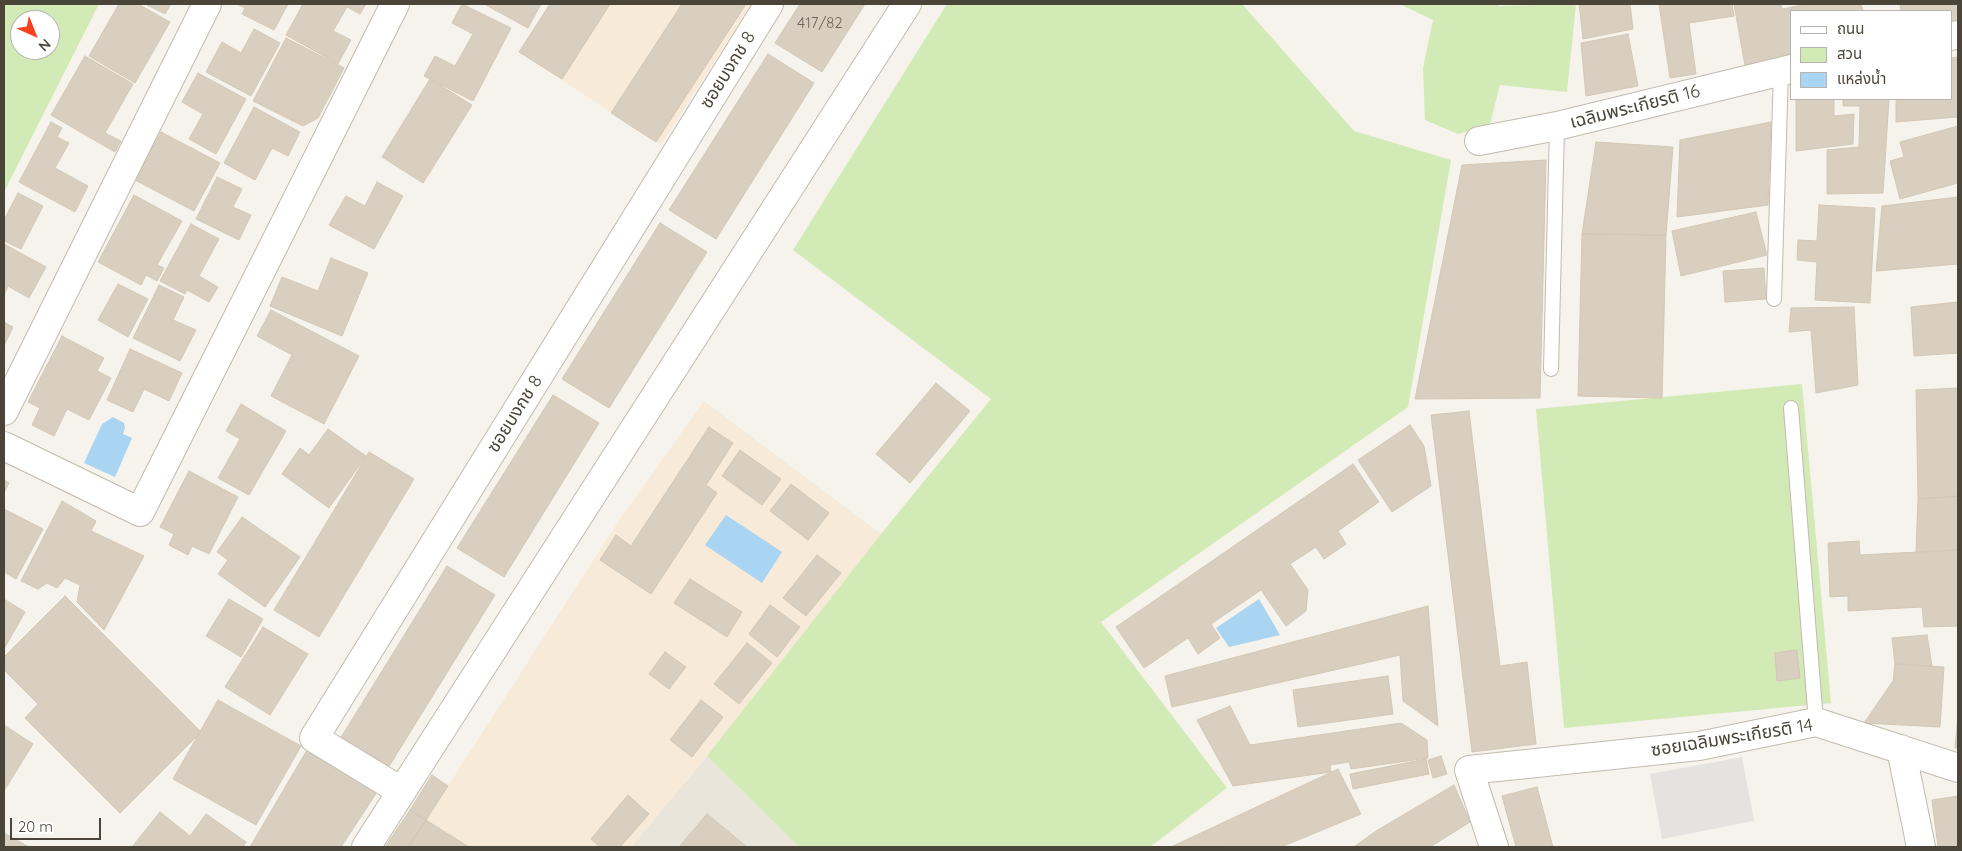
<!DOCTYPE html>
<html>
<head>
<meta charset="utf-8">
<style>
	body { margin:0 }
	#map { position:relative; width:1962px; height:851px; overflow:hidden; background:#f6f3ec; font-family:Quicksand,"Noto Sans Thai",sans-serif }
	canvas { display:block }
	.frame { position:absolute; inset:0; border:5px solid #4b4439; pointer-events:none }
	.legend { position:absolute; left:1790px; top:10px; width:162px; height:90px; box-sizing:border-box; background:#fff; border:1px solid #b7b4b0; margin:0; padding:6px 9px; list-style:none; font-size:15px; color:#4b4439 }
	.legend li { display:flex; align-items:center; gap:10px; height:25px }
	.legend b { width:25px; border:1px solid #b7b4b0 }
	.north { position:absolute; left:10px; top:10px; width:50px; height:50px; box-sizing:border-box; background:#fff; border:1px solid #b7b4b0; border-radius:50%; rotate:136deg; font-size:14px; font-weight:700; line-height:20px; text-align:center; color:#4b4439 }
	.north::after { content:''; display:block; margin:auto; width:18px; height:22px; background:#fc3f1d; clip-path:polygon(50% 0,100% 100%,50% 72%,0 100%) }
	.scale { position:absolute; left:10px; top:818px; width:91px; height:22px; box-sizing:border-box; border:2px solid #4b4439; border-top:0; padding-left:6px; font-size:15px; line-height:18px; white-space:nowrap; color:#4b4439; -webkit-text-stroke:4px #fff; paint-order:stroke }
</style>
</head>
<body>
<div id="map">
<canvas width="1962" height="851"></canvas>
<div class="frame"></div>
<ul class="legend">
<li><b style="height:6px;background:#fff"></b>ถนน</li>
<li><b style="height:14px;background:#d2eab5"></b>สวน</li>
<li><b style="height:14px;background:#a9d4f2"></b>แหล่งน้ำ</li>
</ul>
<div class="north">N</div>
<div class="scale">20 m</div>
</div>
<script>
const ctx = document.querySelector('canvas').getContext('2d');
ctx.lineJoin = 'round';
function fillPath(path, color) { ctx.fillStyle = color; ctx.fill(path, 'evenodd'); }
const shape = rows => new Path2D(rows.map(r => 'M' + r).join(''));
function stroke(path, color, width, dash) { ctx.strokeStyle = color; ctx.lineWidth = width; ctx.lineCap = dash ? 'butt' : 'round'; ctx.setLineDash(dash || []); ctx.stroke(path); }
function drawText(font, color, halo, rows, align = 'center') {
  ctx.font = font + ' Quicksand,"Noto Sans Thai",sans-serif'; ctx.lineWidth = 4; ctx.setLineDash([]); ctx.textBaseline = 'middle'; ctx.strokeStyle = halo; ctx.fillStyle = color; for (const [text, x, y, turn = 0] of rows) {
    ctx.save(); ctx.translate(x, y); ctx.rotate((+turn || 0) * Math.PI / 180); ctx.textAlign = isNaN(turn) ? turn : align; if (halo) ctx.strokeText(text, 0, 0); ctx.fillText(text, 0, 0); ctx.restore();
  }
}
fillPath(shape([
	[707,756,799,847,631,847]
]), '#eae5da');
fillPath(shape([
	[550,4,751,4,661,145,519,52],
	[704,401,881,534,707,756,631,847,469,847,426,820,620,519]
]), '#f7ead8');
fillPath(shape([
	[4,4,99,4,4,192],
	[20,20,50,20,50,50,20,50],
	[947,4,1242,4,1354,131,1451,160,1408,407,1101,622,1227,788,1150,847,799,847,707,756,881,534,991,399,793,250],
	[1400,4,1498,4,1498,6,1576,4,1567,92,1500,85,1490,124,1458,134,1425,120,1423,68,1433,20],
	[1802,384,1831,703,1564,728,1536,409]
]), '#d2eab5');
fillPath(shape([
	[1742,757,1754,821,1662,839,1650,774]
]), '#e5e3e0');
fillPath(shape([
	[113,417,124,423,125,428,123,434,132,438,115,477,84,463,102,424],
	[726,515,782,552,762,583,705,545],
	[1259,599,1280,635,1229,647,1216,628]
]), '#a9d4f2');
const building = shape([
	[119,4,138,4,170,22,135,83,89,56,119,4],
	[145,4,171,4,165,14,145,4],
	[237,4,288,4,274,30,242,14,245,8,237,4],
	[303,4,366,4,360,14,347,7,333,31,351,40,338,64,286,35,303,4],
	[462,4,511,28,473,101,424,76,435,56,455,66,473,34,452,23,462,4],
	[484,4,541,4,528,28,484,4],
	[550,4,610,4,562,79,519,52,550,4],
	[682,4,746,4,656,142,611,113,682,4],
	[800,4,865,4,822,72,775,43,800,4],
	[1579,4,1630,4,1633,29,1583,39,1579,4],
	[1659,4,1732,4,1734,16,1689,23,1696,74,1670,78,1659,4],
	[1734,4,1781,4,1782,9,1808,4,1861,4,1863,11,1791,11,1791,59,1746,71,1734,4],
	[1900,4,1958,4,1958,21,1951,23,1951,11,1901,11,1900,4],
	[254,29,280,43,251,96,206,72,222,42,241,53,254,29],
	[1628,34,1638,86,1586,96,1581,43,1628,34],
	[286,38,344,68,318,118,303,126,253,101,286,38],
	[768,54,814,83,716,239,669,210,768,54],
	[85,56,133,84,105,133,121,141,115,152,51,115,85,56],
	[1958,57,1958,117,1896,122,1896,99,1951,99,1951,58,1958,57],
	[198,73,246,99,216,154,189,139,203,114,182,102,198,73],
	[430,79,472,105,423,183,382,157,430,79],
	[1796,99,1834,99,1834,116,1854,114,1853,144,1796,151,1796,99],
	[1843,99,1889,99,1883,193,1827,194,1827,150,1859,147,1860,106,1843,106,1843,99],
	[254,107,300,132,288,156,272,148,255,180,224,163,254,107],
	[51,122,62,128,57,137,69,143,55,168,88,186,75,212,19,182,51,122],
	[1771,122,1768,205,1677,217,1680,140,1771,122],
	[1958,126,1958,183,1900,199,1890,161,1904,157,1900,142,1958,126],
	[161,132,220,163,194,211,135,180,161,132],
	[1596,142,1673,147,1666,235,1582,234,1596,142],
	[1546,160,1540,398,1415,399,1462,165,1546,160],
	[217,177,242,189,233,207,251,215,239,240,196,219,217,177],
	[377,182,403,196,374,249,329,225,346,196,365,206,377,182],
	[18,193,43,206,21,249,4,241,4,220,18,193],
	[134,195,182,221,157,265,164,268,157,281,146,275,141,285,98,262,134,195],
	[1958,197,1958,264,1876,271,1882,206,1958,197],
	[1819,205,1875,208,1870,303,1815,300,1817,262,1797,260,1798,240,1817,241,1819,205],
	[1756,212,1767,255,1681,276,1672,231,1756,212],
	[660,223,707,252,609,408,562,379,660,223],
	[191,224,219,239,199,276,218,287,209,302,187,290,185,294,160,281,191,224],
	[1582,234,1666,235,1662,398,1578,396,1582,234],
	[4,244,46,267,29,298,8,286,4,295,4,244],
	[331,258,368,273,342,336,270,306,282,277,318,291,331,258],
	[1764,268,1766,299,1725,302,1723,271,1764,268],
	[118,284,148,299,128,337,98,320,118,284],
	[159,285,184,297,173,320,196,330,180,361,133,338,159,285],
	[1958,302,1958,353,1914,356,1911,307,1958,302],
	[1854,307,1858,385,1816,393,1811,330,1789,332,1791,308,1854,307],
	[271,310,359,356,324,424,271,396,292,355,257,336,271,310],
	[4,322,13,327,4,346,4,322],
	[62,336,104,358,97,371,111,378,89,420,67,409,54,436,32,425,40,408,28,402,62,336],
	[130,349,182,373,169,401,144,389,133,412,107,400,130,349],
	[936,383,970,411,910,483,876,454,936,383],
	[1958,388,1958,496,1918,499,1916,390,1958,388],
	[553,395,599,423,504,577,457,548,553,395],
	[241,404,286,431,249,495,218,478,240,439,226,431,241,404],
	[1469,411,1500,666,1527,662,1536,744,1472,752,1431,415,1469,411],
	[1410,425,1424,446,1431,486,1392,512,1358,460,1410,425],
	[709,427,733,443,706,485,717,493,651,594,600,560,616,535,631,546,709,427],
	[328,429,366,456,329,508,282,474,300,448,309,455,328,429],
	[740,450,781,479,762,505,722,476,740,450],
	[369,452,414,479,319,637,274,610,369,452],
	[1353,464,1379,502,1338,531,1346,544,1324,559,1316,547,1290,564,1308,590,1306,611,1286,626,1261,590,1211,624,1220,638,1198,654,1188,638,1144,668,1116,627,1353,464],
	[189,471,238,497,209,554,192,546,188,555,169,545,174,534,160,527,189,471],
	[4,480,9,483,4,493,4,480],
	[791,484,829,513,808,540,770,511,791,484],
	[1958,496,1958,550,1916,552,1918,499,1958,496],
	[62,501,96,521,91,531,144,556,104,630,77,602,80,585,65,578,57,588,47,583,38,589,21,581,62,501],
	[4,509,43,529,16,579,4,572,4,509],
	[242,517,300,557,265,607,218,574,228,560,217,552,242,517],
	[1859,541,1860,555,1958,550,1958,626,1924,627,1922,607,1848,611,1848,596,1830,597,1828,543,1859,541],
	[817,555,841,573,806,616,783,598,817,555],
	[447,566,495,595,388,768,340,739,447,566],
	[690,579,742,612,727,637,674,603,690,579],
	[65,596,201,732,120,813,25,718,38,704,4,670,4,657,65,596],
	[4,599,25,612,4,649,4,599],
	[229,599,263,619,241,657,206,636,229,599],
	[770,605,800,627,777,657,749,634,770,605],
	[1428,606,1438,726,1403,701,1400,655,1172,707,1165,676,1428,606],
	[263,627,308,654,270,715,225,687,263,627],
	[1927,635,1932,666,1895,664,1892,638,1927,635],
	[747,643,772,663,739,704,714,684,747,643],
	[1797,650,1800,678,1777,681,1775,653,1797,650],
	[665,652,686,667,669,689,649,674,665,652],
	[1895,664,1944,667,1940,727,1864,723,1893,681,1895,664],
	[1388,676,1393,714,1298,727,1293,690,1388,676],
	[218,700,301,746,256,825,173,779,218,700],
	[701,700,723,717,692,757,670,740,701,700],
	[1230,706,1250,745,1401,723,1427,740,1428,758,1351,769,1349,762,1330,765,1331,772,1233,786,1197,720,1230,706],
	[1958,716,1958,748,1955,748,1958,716],
	[4,725,33,744,4,791,4,725],
	[307,750,377,792,341,847,250,847,307,750],
	[1441,756,1447,774,1433,778,1428,760,1441,756],
	[1426,759,1429,774,1353,789,1350,774,1426,759],
	[1338,769,1361,814,1281,847,1173,846,1338,769],
	[432,775,448,786,426,820,410,810,432,775],
	[1454,785,1470,822,1430,847,1354,847,1376,831,1454,785],
	[1537,787,1553,847,1516,847,1502,796,1537,787],
	[628,795,649,814,620,847,600,847,591,839,628,795],
	[1958,796,1958,847,1938,847,1932,800,1958,796],
	[410,810,426,820,408,847,385,847,410,810],
	[160,812,190,836,206,814,246,842,243,847,132,847,160,812],
	[707,814,747,847,679,847,707,814],
	[426,820,469,847,408,847,426,820],
	[4,833,29,847,4,847,4,833]
]);
fillPath(building, '#d8cfc1');
stroke(building, '#d3c7b4', 1);
const service = shape([
	[1774,299,1781,71],
	[1551,369,1557,126],
	[1791,408,1816,722]
]);
const minor = shape([
	[1951,36,1958,35],
	[1479,141,1557,126,1791,69],
	[4,411,207,4],
	[4,446,140,512,395,4],
	[1901,749,1921,847],
	[401,791,314,738,769,4],
	[366,847,907,4],
	[1494,847,1469,770,1699,746,1816,722,1958,768]
]);
stroke(service, '#c2bbae', 16);
stroke(minor, '#c2bbae', 30);
stroke(service, '#fff', 14);
stroke(minor, '#fff', 28);
drawText('15px', '#6e675b', null, [
	["417/82",820,23]
]);
drawText('18px', '#4b4439', '#fff', [
	["ซอยบงกช 8",728,70,-58],
	["เฉลิมพระเกียรติ 16",1635,107,-14],
	["ซอยบงกช 8",515,414,-58],
	["ซอยเฉลิมพระเกียรติ 14",1732,738,-9]
]);
</script>
</body>
</html>
